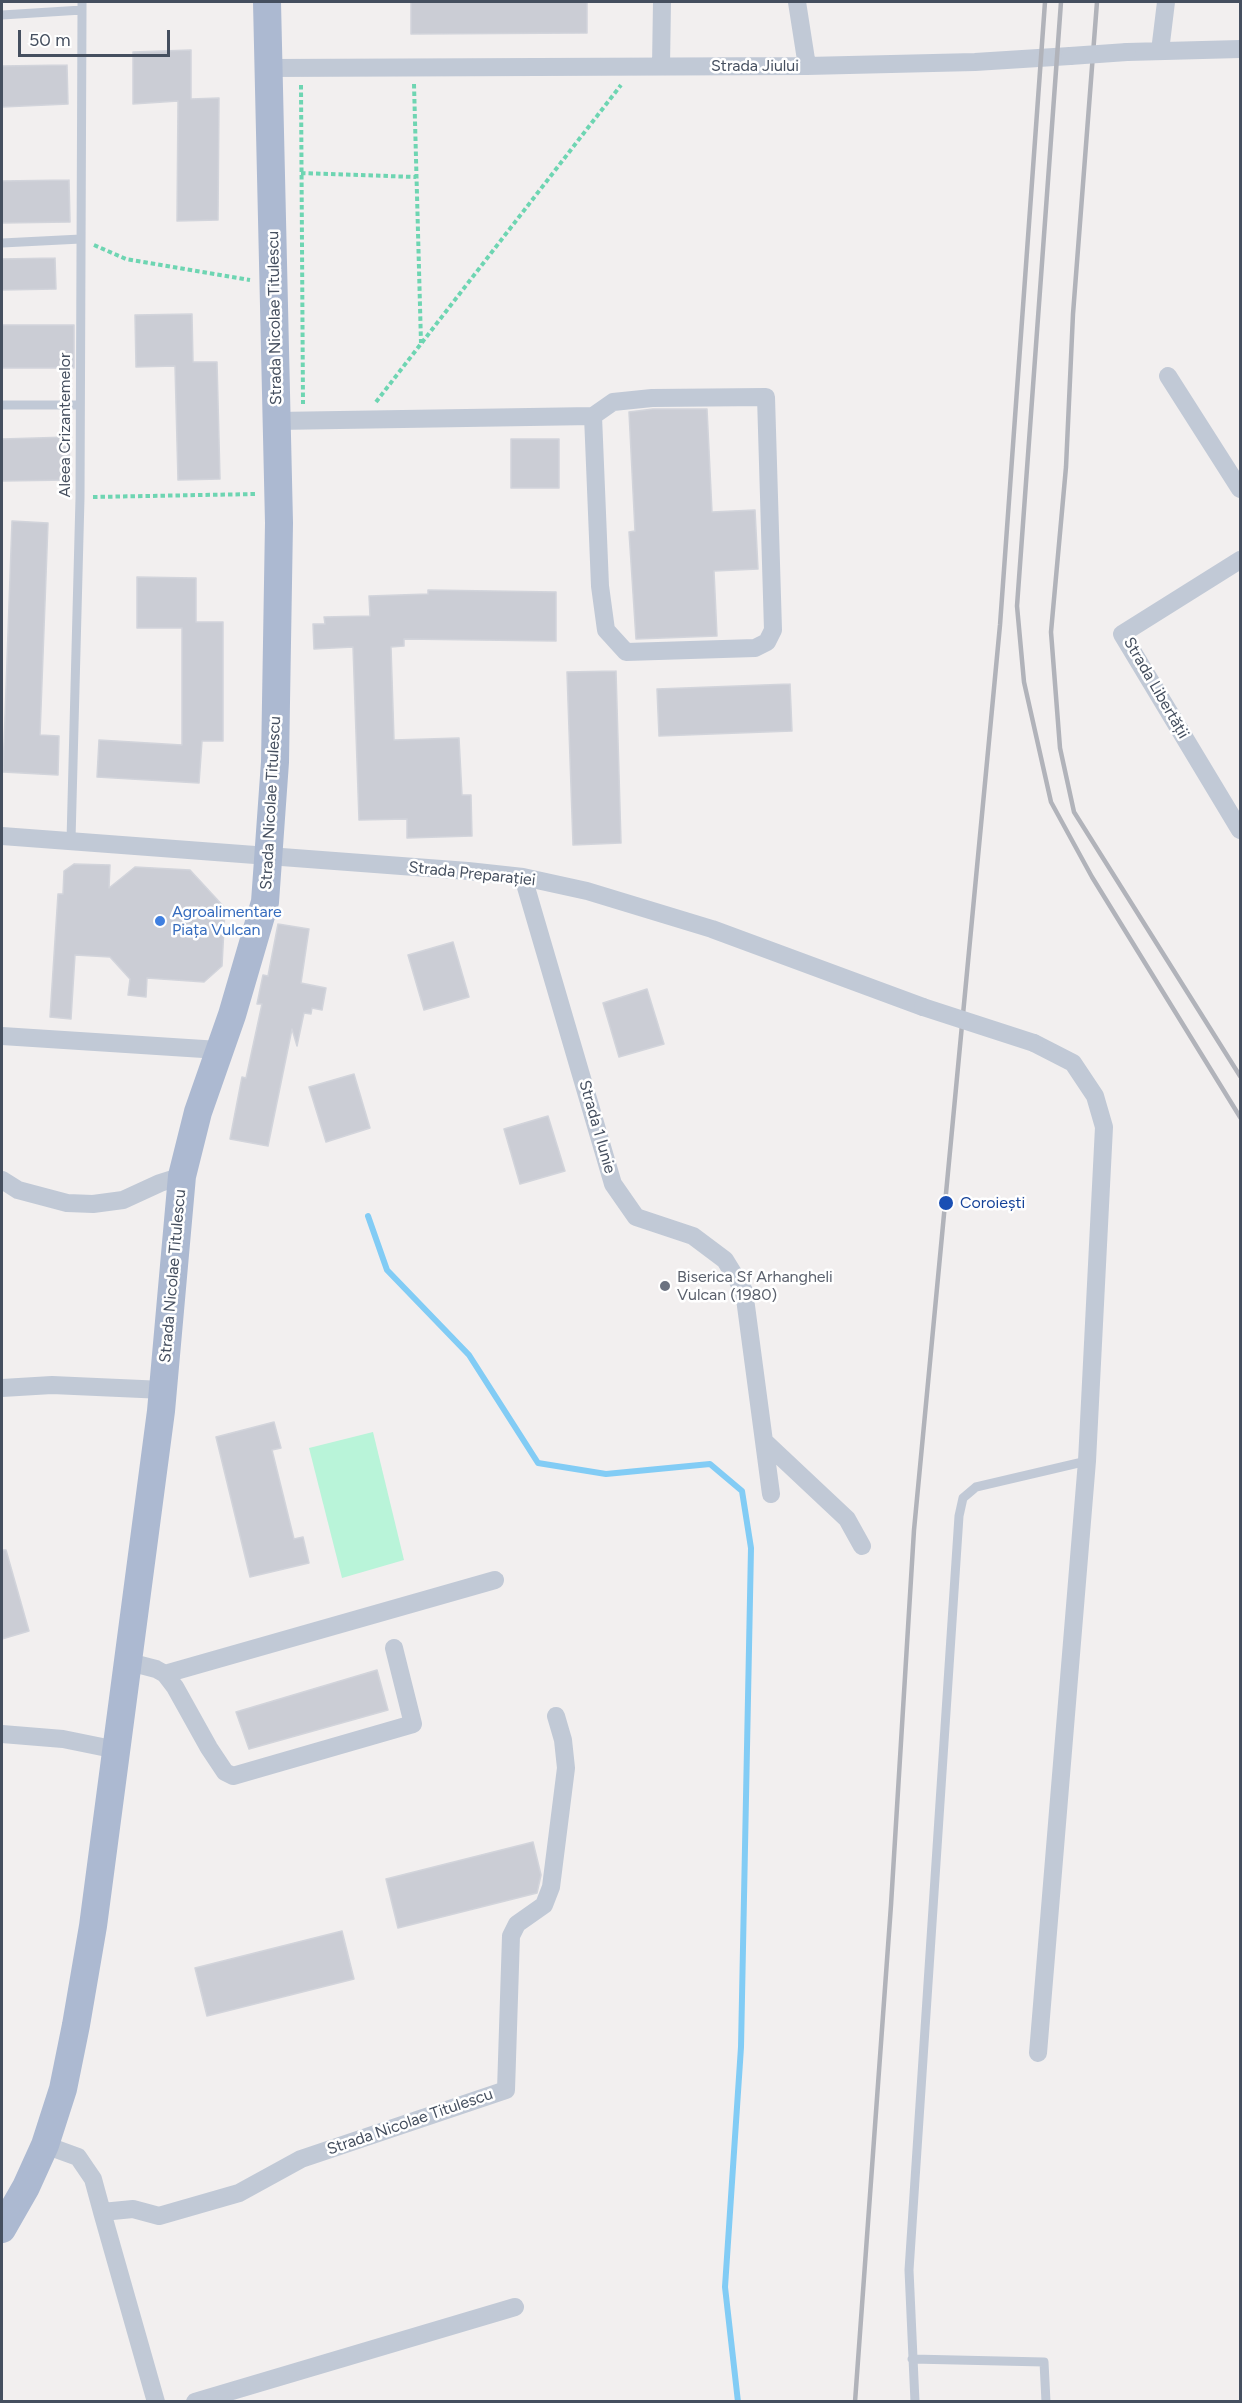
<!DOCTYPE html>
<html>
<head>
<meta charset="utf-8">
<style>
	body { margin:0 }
	#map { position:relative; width:1242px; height:2403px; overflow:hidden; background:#f2efef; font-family:Figtree,sans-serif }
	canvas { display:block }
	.frame { position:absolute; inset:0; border:3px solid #454f5f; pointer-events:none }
	.scale { position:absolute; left:18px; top:30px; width:152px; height:27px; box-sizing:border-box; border:3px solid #454f5f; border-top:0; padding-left:8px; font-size:18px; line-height:21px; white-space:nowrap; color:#454f5f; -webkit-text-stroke:4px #fff; paint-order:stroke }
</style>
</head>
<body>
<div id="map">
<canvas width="1242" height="2403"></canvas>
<div class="frame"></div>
<div class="scale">50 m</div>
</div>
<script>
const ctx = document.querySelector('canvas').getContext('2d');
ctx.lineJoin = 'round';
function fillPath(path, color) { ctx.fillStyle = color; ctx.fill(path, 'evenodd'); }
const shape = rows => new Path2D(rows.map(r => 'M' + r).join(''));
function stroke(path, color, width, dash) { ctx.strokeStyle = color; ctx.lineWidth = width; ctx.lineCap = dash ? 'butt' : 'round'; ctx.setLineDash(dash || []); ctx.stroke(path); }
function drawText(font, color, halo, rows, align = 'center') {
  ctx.font = font + ' Figtree,sans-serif'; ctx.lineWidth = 5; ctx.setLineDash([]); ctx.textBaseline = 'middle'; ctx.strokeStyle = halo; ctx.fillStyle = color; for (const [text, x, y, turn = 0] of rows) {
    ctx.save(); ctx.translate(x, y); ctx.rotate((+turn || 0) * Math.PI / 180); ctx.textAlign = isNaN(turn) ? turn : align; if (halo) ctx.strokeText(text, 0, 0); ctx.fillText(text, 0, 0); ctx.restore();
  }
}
fillPath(shape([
	[373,1432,404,1560,342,1578,309,1448]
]), '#b9f4d9');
stroke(shape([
	[368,1216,387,1270,469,1355,538,1463,606,1474,710,1464,742,1491,751,1548,741,2047,725,2287,738,2402]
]), '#82ccf5', 6);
const building = shape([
	[411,2,587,2,587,33,411,34,411,2],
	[191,50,191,99,219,98,218,220,177,221,178,101,133,104,133,52,191,50],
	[67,65,68,104,2,107,2,66,67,65],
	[69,180,70,222,2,223,2,181,69,180],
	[55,258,56,289,2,290,2,259,55,258],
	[192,314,193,362,217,362,220,479,178,480,175,366,136,367,135,315,192,314],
	[2,325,74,325,74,368,2,368,2,325],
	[653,409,707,409,712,512,755,510,758,569,714,571,717,636,636,639,629,532,635,531,629,412,653,409],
	[69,437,70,480,2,481,2,439,69,437],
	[511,439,559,439,559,488,511,488,511,439],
	[12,521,48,523,40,735,59,736,58,775,3,772,12,521],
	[137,577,196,578,196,622,223,622,223,741,202,741,199,783,97,777,99,740,182,745,182,628,137,628,137,577],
	[428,590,556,592,556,641,404,639,404,646,391,647,394,740,459,738,462,795,471,795,472,836,407,838,407,819,359,820,353,647,314,649,313,624,325,624,324,617,370,616,369,596,428,594,428,590],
	[616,671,621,843,573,845,567,672,616,671],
	[790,684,792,731,659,736,657,689,790,684],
	[74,864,110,865,109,888,135,867,190,870,225,908,222,966,204,982,147,978,146,997,128,995,130,979,110,957,75,955,71,1019,50,1017,58,894,63,894,64,871,74,864],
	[278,924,309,929,301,983,326,988,322,1010,312,1008,311,1014,304,1013,297,1046,292,1029,268,1146,230,1139,242,1077,246,1078,262,1004,257,1004,263,975,268,976,278,924],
	[453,942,469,997,424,1010,408,955,453,942],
	[647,989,664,1044,619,1057,603,1003,647,989],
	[354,1074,370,1128,326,1142,309,1087,354,1074],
	[548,1116,565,1171,520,1184,504,1129,548,1116],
	[274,1422,281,1448,272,1450,294,1539,303,1537,309,1563,250,1577,216,1437,274,1422],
	[2,1550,6,1550,29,1631,2,1639,2,1550],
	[377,1670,388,1710,249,1749,236,1712,377,1670],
	[533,1842,541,1875,537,1893,398,1928,386,1879,533,1842],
	[342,1931,354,1979,207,2016,195,1968,342,1931]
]);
fillPath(building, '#cbcdd5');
stroke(building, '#d2d4db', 1.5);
stroke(shape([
	[414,84,421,343],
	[301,85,303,404],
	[301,173,416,177],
	[94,245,126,259,250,280],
	[376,402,621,85],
	[93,497,256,494]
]), '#6ed5b2', 4, [4.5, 3]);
stroke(shape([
	[2,15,82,10,82,2],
	[2,243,81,239],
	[2,405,80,405],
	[71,840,80,498,82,10],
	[912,2359,1044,2362,1046,2402],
	[915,2402,909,2270,959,1516,963,1498,976,1487,1087,1461]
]), '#c1c9d6', 9);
stroke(shape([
	[797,2,807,66],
	[1160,51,1166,2],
	[1127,52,1240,49],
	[661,66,662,2],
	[268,68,807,66,975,62,1070,56],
	[1168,376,1240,489],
	[276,421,593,416,613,402,652,398,766,397,773,630,767,642,755,648,626,652,606,630,600,586,593,416],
	[1240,560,1122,634,1240,830],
	[2,836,468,871,523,877,587,891,712,929,923,1007],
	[523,877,613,1184,636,1217,693,1236,725,1260,744,1291,771,1494],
	[2,1036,219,1050],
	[1034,1043,1073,1063,1095,1096,1104,1127,1087,1461,1038,2053],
	[2,1180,18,1190,67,1203,93,1204,123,1200,160,1183,182,1176],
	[2,1388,52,1385,164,1390],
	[764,1441,847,1519,862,1546],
	[129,1662,156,1669,165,1674,175,1687,209,1748,225,1772,233,1776,413,1724,394,1648],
	[165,1674,495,1580],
	[2,1734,63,1739,117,1750],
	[45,2145,78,2157,93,2179,102,2212,133,2209,159,2216,239,2193,301,2159,506,2090,511,1936,517,1924,544,1905,551,1887,566,1768,563,1740,556,1716],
	[102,2212,156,2402],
	[195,2402,515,2307]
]), '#c1c9d6', 18);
stroke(shape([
	[2,2229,26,2187,45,2145,63,2089,76,2025,93,1926,161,1411,182,1176,198,1112,232,1015,265,902,275,762,279,523,267,2]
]), '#acb9d1', 28);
stroke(shape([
	[1061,2,1017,606,1024,682,1051,802,1092,877,1240,1117],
	[1097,2,1073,314,1066,467,1051,632,1060,748,1074,812,1240,1076],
	[855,2402,891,1905,914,1530,1000,625,1045,2]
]), '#b1b3ba', 4.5);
stroke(shape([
	[1070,56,1127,52],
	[923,1007,1034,1043]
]), '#c1c9d6', 18);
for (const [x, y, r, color] of [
	[160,921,6,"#3f7fe0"],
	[946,1203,8,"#1a4fb4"],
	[665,1286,6,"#6b7280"]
]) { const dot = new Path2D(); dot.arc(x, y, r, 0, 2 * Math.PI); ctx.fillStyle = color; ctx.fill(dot); stroke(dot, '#fff', 2); }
drawText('16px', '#454f5f', '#fff', [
	["Strada Jiului",755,66],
	["Strada Nicolae Titulescu",275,318,-91],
	["Aleea Crizantemelor",65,425,-90],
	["Strada Libertății",1156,688,60],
	["Strada Nicolae Titulescu",271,803,-87],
	["Strada Preparației",472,874,6],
	["Strada 1 Iunie",597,1127,74],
	["Strada Nicolae Titulescu",173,1276,-85],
	["Strada Nicolae Titulescu",410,2122,-19]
]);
drawText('16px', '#366cbe', '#fff', [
	["Agroalimentare",172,912],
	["Piața Vulcan",172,930]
], 'left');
drawText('16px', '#164399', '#fff', [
	["Coroiești",960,1203]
], 'left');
drawText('16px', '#5b616d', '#fff', [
	["Biserica Sf Arhangheli",677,1277],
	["Vulcan (1980)",677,1295]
], 'left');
</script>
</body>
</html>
